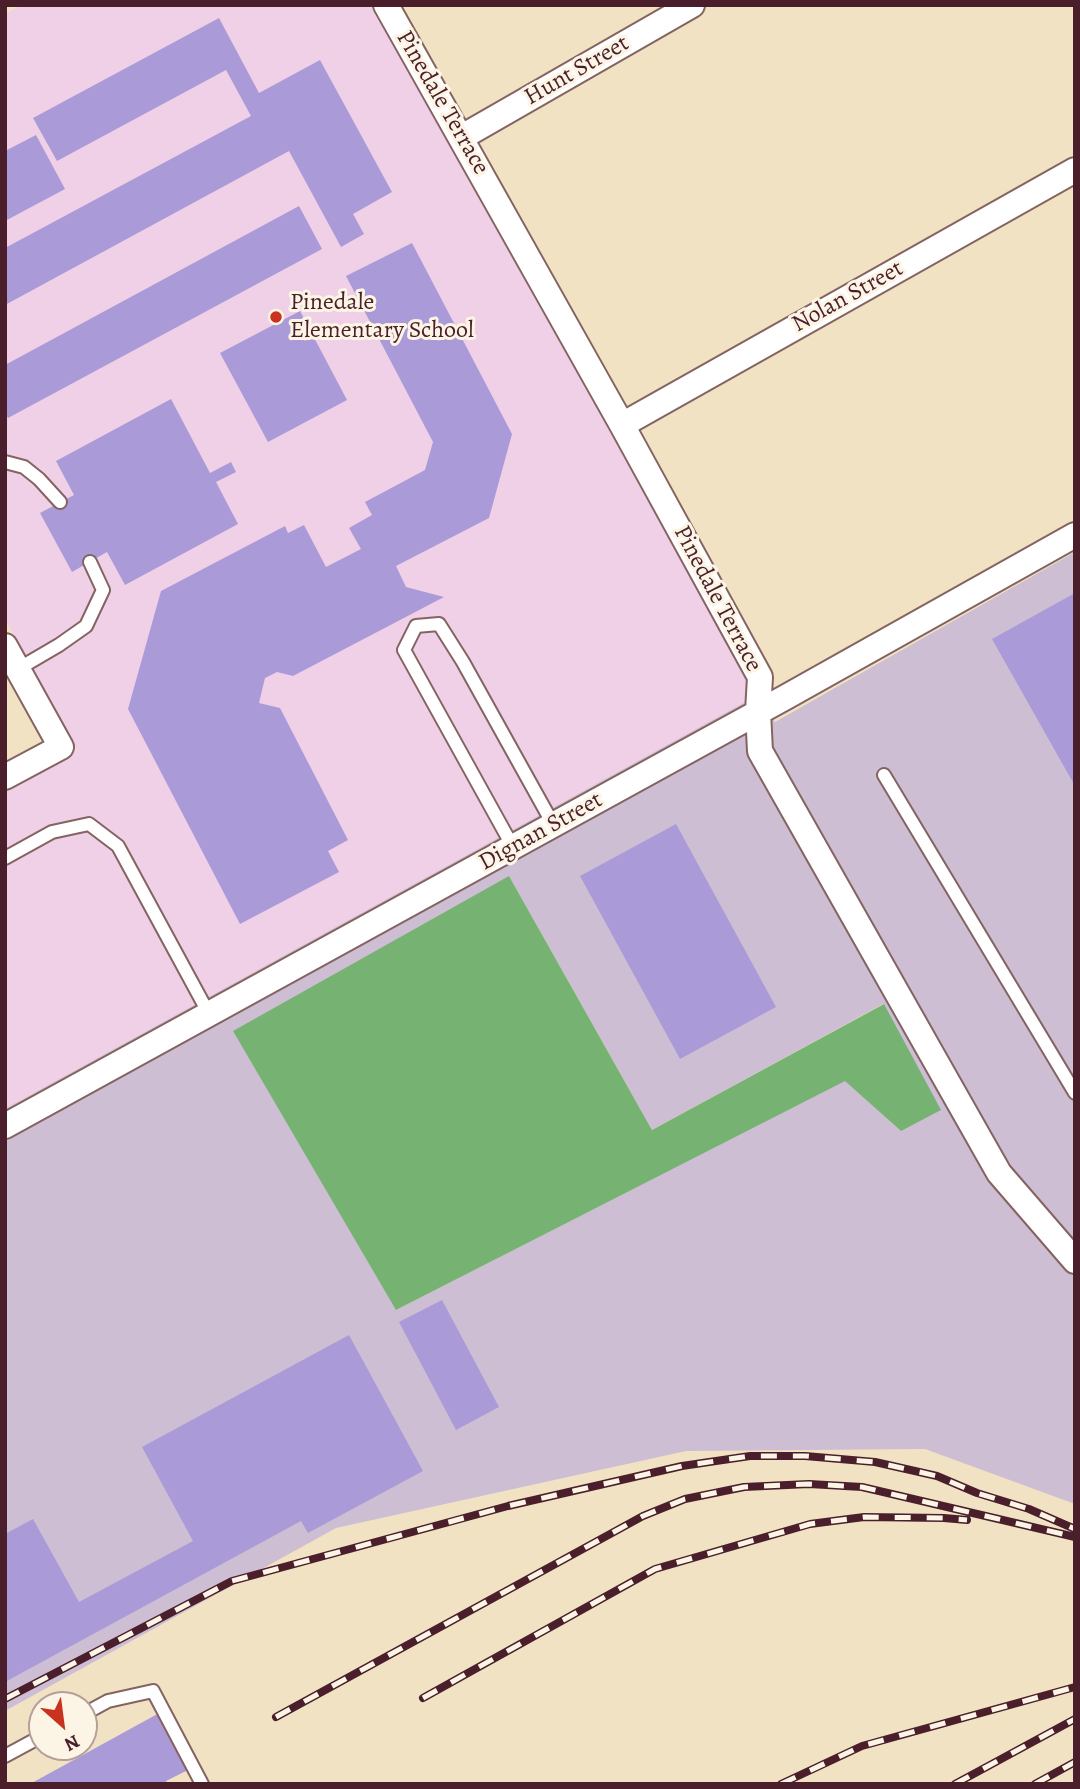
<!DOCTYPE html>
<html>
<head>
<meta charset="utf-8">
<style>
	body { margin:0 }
	#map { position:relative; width:1080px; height:1789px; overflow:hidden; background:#f1e2c4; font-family:Alegreya,serif }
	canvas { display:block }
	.frame { position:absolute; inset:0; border:7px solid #4a1f2b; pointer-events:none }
	.north { position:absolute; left:28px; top:1691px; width:70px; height:70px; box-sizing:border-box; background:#fcf5e5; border:2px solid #b59f9b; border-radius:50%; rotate:152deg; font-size:19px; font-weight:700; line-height:28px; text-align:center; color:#4a1f2b }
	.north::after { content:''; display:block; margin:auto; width:24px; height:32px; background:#c8321e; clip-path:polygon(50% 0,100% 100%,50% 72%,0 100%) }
</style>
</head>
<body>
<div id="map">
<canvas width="1080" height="1789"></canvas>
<div class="frame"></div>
<div class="north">N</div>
</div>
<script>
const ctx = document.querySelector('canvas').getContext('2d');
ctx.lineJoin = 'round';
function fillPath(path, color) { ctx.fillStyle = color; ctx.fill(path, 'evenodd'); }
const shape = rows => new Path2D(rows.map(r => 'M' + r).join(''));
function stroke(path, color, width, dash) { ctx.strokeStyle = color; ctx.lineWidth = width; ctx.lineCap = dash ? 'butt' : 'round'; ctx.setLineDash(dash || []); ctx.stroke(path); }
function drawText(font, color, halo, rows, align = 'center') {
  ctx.font = font + ' Alegreya,serif'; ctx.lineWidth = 6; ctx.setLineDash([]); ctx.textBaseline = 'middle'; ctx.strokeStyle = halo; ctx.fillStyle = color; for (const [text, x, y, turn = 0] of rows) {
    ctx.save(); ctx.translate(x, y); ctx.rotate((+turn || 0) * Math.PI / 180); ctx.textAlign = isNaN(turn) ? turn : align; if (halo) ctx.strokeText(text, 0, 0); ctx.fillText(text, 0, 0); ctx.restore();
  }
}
fillPath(shape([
	[21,5,373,5,758,695,5,1109,5,790,77,750,5,619,5,14]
]), '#efd0e7');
fillPath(shape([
	[1075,552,1075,1504,925,1449,686,1451,336,1528,5,1711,5,1109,758,695,775,722],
	[509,876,652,1130,883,1004,901,1131,845,1080,396,1310]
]), '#cdbed3');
fillPath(shape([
	[509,876,652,1130,884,1004,941,1110,901,1131,845,1081,396,1310,233,1031]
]), '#76b373');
fillPath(shape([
	[219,18,259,93,320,60,392,192,353,214,364,234,341,247,289,151,5,305,5,248,251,116,226,70,57,161,33,118],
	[36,135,65,189,5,221,5,151],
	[299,206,322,249,8,418,5,413,5,365],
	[412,243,512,434,489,518,396,566,406,587,444,597,293,676,277,672,265,678,259,703,280,708,348,840,328,851,339,872,240,924,128,709,161,591,285,526,288,533,304,525,326,567,361,549,349,528,372,515,365,502,425,470,433,442,346,276],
	[300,311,347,400,268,442,220,353],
	[171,399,210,473,231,462,236,472,216,482,238,524,125,585,107,552,72,572,40,513,74,495,56,461],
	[1075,593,1075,786,992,639],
	[676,824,776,1007,680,1059,580,876],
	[442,1300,499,1407,456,1430,399,1322],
	[349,1335,423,1471,308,1533,301,1521,5,1682,5,1534,33,1519,79,1602,193,1541,142,1447],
	[161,1712,192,1768,166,1781,168,1784,30,1784]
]), '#aa9bd8');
const service = shape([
	[5,462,24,467,39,479,60,502],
	[18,669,59,645,86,626,103,590,90,562],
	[884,775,1075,1093],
	[513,847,404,650,416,626,439,624,463,662,553,824],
	[5,858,52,832,89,824,118,846,209,1014],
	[84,1714,108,1701,153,1691,202,1784],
	[5,1756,42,1736]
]);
const minor = shape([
	[386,5,622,425,760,677,758,712,760,751,999,1173,1075,1261],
	[462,137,692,5],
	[622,425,1075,170],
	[5,646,61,747,5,777],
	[5,1126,786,697,1075,535]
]);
stroke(service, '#846361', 16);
stroke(minor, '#846361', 28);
stroke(service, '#fff', 12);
stroke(minor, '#fff', 24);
const rail = shape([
	[423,1698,655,1569,810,1524,864,1517,944,1518,967,1520],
	[5,1699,232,1581,508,1506,682,1466,750,1456,805,1456,875,1462,937,1476,977,1493,1029,1509,1075,1529],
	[276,1717,643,1516,685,1499,744,1487,809,1484,862,1487,1075,1537],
	[781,1784,862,1746,1075,1687],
	[955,1784,1075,1719],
	[1035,1784,1075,1762]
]);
stroke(rail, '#4a1f2b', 8);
stroke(rail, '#fcf5e5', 5, [16]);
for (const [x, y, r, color] of [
	[276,317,7,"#c8321e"]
]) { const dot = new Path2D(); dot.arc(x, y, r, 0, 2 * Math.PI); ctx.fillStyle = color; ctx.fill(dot); stroke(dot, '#fcf5e5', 2.5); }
drawText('24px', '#4a1f2b', '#fcf5e5', [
	["Hunt Street",577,71,-30],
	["Pinedale Terrace",442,103,60],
	["Nolan Street",848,297,-29],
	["Pinedale Terrace",717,599,62],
	["Dignan Street",541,832,-29]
]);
drawText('24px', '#4a1f2b', '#fcf5e5', [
	["Pinedale",290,303],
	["Elementary School",290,331]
], 'left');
</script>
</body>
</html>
